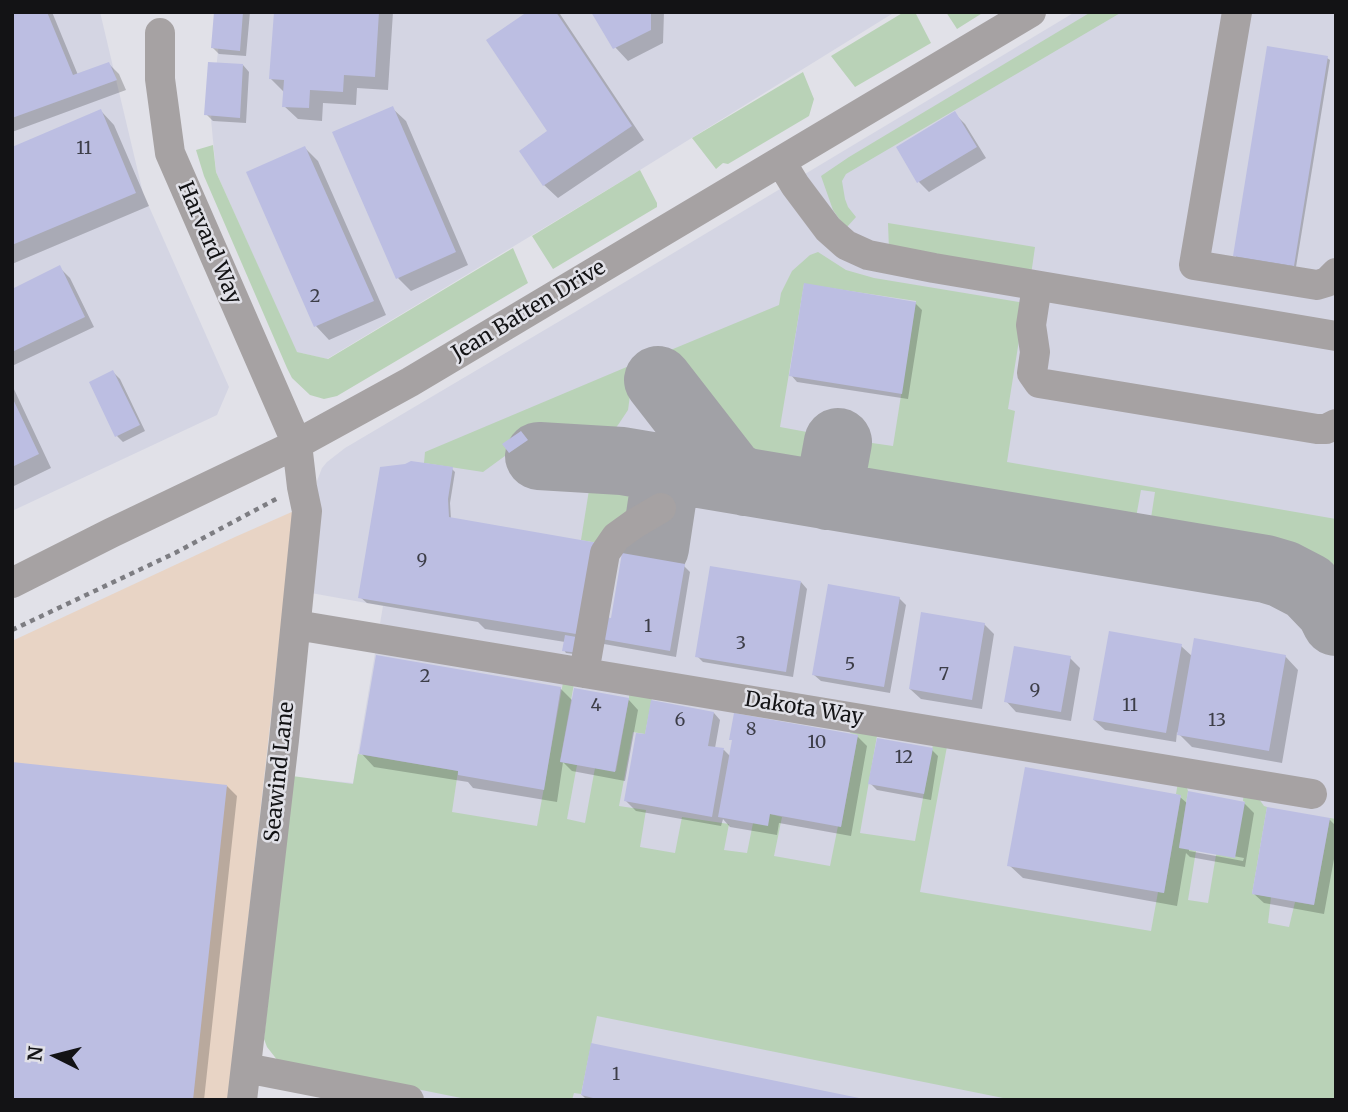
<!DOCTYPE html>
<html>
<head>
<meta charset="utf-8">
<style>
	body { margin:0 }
	#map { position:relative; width:1348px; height:1112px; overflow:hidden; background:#e1e1e8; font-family:Merriweather,serif }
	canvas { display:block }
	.frame { position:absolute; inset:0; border:14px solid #131315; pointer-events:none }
	.north { position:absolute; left:21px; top:1021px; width:70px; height:70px; -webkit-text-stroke:5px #e1e1e8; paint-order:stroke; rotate:276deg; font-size:19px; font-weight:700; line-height:28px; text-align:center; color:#131315 }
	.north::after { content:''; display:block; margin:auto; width:24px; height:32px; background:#131315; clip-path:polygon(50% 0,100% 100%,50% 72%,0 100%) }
</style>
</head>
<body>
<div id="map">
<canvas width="1348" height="1112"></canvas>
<div class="frame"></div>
<div class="north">N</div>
</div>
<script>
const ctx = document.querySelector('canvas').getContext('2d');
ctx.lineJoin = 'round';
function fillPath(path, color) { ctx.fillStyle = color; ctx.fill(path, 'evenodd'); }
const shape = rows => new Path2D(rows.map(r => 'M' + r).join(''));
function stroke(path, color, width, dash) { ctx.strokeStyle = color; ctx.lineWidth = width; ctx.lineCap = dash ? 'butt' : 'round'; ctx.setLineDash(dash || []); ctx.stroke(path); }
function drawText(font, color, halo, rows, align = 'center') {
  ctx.font = font + ' Merriweather,serif'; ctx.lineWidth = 5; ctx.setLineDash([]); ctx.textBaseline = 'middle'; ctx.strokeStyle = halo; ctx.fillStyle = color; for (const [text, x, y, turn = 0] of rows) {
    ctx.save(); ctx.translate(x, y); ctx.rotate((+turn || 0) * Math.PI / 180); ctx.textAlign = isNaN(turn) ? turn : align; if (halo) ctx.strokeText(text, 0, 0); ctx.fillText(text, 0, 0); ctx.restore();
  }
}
fillPath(shape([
	[294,511,228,1100,12,1100,12,641,235,537]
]), '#e8d4c5');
fillPath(shape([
	[12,12,100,12,143,193,229,387,217,415,12,511],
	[222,12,895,12,640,170,327,359,296,352,216,172,211,119],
	[1075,12,1336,12,1336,1100,319,1100,322,1070,324,780,353,783,383,606,311,593,317,481,322,468,327,462,345,448,575,312]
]), '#d4d5e3');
fillPath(shape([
	[904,12,915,12,931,43,855,87,831,56],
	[946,12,984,12,957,29],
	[1091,12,1122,12,846,174,842,181,845,199,848,207,856,217,847,227,840,220,833,210,821,176,849,157],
	[803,72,814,99,809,116,728,164,723,163,716,169,692,138],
	[213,145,216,172,297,352,328,359,513,248,528,283,337,396,324,399,310,395,292,378,287,368,204,176,196,150],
	[640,170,657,203,657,207,553,269,532,236],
	[888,223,1035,247,1031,275,889,250],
	[818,252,846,270,874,278,1025,303,1008,409,1015,411,1007,462,1336,519,1336,598,1325,586,1308,574,1295,568,1260,559,1159,539,1153,532,1151,518,1155,492,1141,490,1135,523,1138,536,858,489,850,478,854,453,857,448,865,442,893,446,916,301,804,284,780,427,807,432,812,436,816,440,815,458,810,472,806,477,802,478,796,480,761,474,750,465,713,422,669,367,661,354,779,305,781,293,792,271,810,255],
	[629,366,631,388,628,410,618,425,600,446,535,435,528,440,521,431,503,444,509,453,483,472,424,463,425,452],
	[613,477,654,484,651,504,598,543,581,540,589,490,599,482],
	[564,677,575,678,560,761,577,765,567,819,585,823,595,768,616,771,629,698,629,689,653,693,645,734,633,732,619,806,646,810,640,847,675,853,682,817,729,824,724,850,747,853,753,823,770,814,782,817,774,856,830,866,838,826,841,827,858,735,850,733,852,726,878,730,860,833,915,841,934,739,948,741,920,892,1151,931,1158,892,1164,893,1181,796,1176,794,1178,782,1187,788,1188,791,1179,847,1196,851,1188,900,1208,903,1216,855,1245,802,1243,801,1244,791,1259,799,1264,806,1267,807,1252,894,1271,897,1268,923,1289,927,1295,902,1314,905,1330,818,1336,819,1336,1100,1013,1100,597,1016,581,1094,574,1093,572,1100,471,1100,278,1061,267,1047,264,1039,292,776,353,784,358,754,458,771,452,812,537,826]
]), '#b9d2b7');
fillPath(shape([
	[12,12,52,12,78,75,109,64,119,74,126,90,12,132],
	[216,12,250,12,246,56,219,54,212,47],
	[275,12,393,12,388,90,357,88,356,105,323,103,322,121,298,119,284,106,285,93,271,79],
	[530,12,558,12,560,14,644,140,558,198,544,185,550,132],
	[593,12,664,12,663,43,628,61,615,47],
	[730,12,764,12,764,14],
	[1327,58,1330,60,1296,267,1237,258,1235,255],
	[243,65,249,72,246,123,213,121,206,114],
	[392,108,406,121,468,265,411,291,398,278],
	[101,111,114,125,149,206,12,264,12,149],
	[955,114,965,124,986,158,929,192,919,182,899,148],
	[305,148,318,161,386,315,329,340,316,326,248,173],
	[60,268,70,278,94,327,12,366,12,291],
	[915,303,922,310,908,399,797,382,791,375],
	[113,372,120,379,145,431,123,442,117,436],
	[12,385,51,468,12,487],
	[524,435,529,443,513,454,510,452],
	[452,469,455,472,450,503,451,519,600,617,612,620,684,566,690,572,676,657,604,644,597,637,581,655,566,653,564,650,565,642,485,629,478,622,367,603,360,597],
	[801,582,807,589,793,677,703,662,697,656],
	[899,598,906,605,890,693,821,681,814,675],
	[984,624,994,634,982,709,921,699,910,689],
	[1181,646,1193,657,1285,656,1298,670,1282,763,1192,747,1177,732,1176,742,1105,730,1094,720],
	[1070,658,1080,668,1071,721,1016,712,1006,701],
	[560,688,573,701,628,699,638,710,625,781,572,771,563,762,557,802,473,788,468,782,374,767,361,753],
	[714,713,720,720,715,748,724,750,731,757,857,736,867,746,851,836,779,823,777,835,730,827,723,819,721,826,636,811,626,801,647,736],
	[932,750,938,756,931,800,877,790,870,783],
	[227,786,237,796,204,1100,12,1100],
	[1180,797,1188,804,1244,803,1254,813,1245,867,1190,857,1186,853,1177,906,1023,878,1009,865],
	[1189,848,1244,858,1243,861,1189,851],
	[1329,819,1336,826,1336,848,1324,914,1264,903,1253,893],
	[582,1095,863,1100,587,1100]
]), '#0003');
stroke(shape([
	[658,380,731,474,745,482],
	[539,456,622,461,1266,569,1283,574,1308,587,1330,610,1336,622],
	[828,496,838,442],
	[655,548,667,469]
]), '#a1a1a6', 68);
fillPath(shape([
	[12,12,47,12,73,75,109,62,117,80,12,118],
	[214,12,243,12,240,51,211,48],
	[274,12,379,12,375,77,344,75,343,92,310,90,309,108,282,107,284,80,269,79],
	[527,12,556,12,632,126,543,186,519,151,547,131,486,40],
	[591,12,651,12,651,30,613,49],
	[1267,46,1328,56,1294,266,1233,256],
	[208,62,243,64,240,118,204,115],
	[393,106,456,252,396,279,332,132],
	[101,109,136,193,12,245,12,147],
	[955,111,977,147,917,183,896,147],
	[305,146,374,301,314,327,246,172],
	[60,265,85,317,12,352,12,289],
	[804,283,916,302,902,394,789,376],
	[113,370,140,425,115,437,89,382],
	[12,397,39,454,12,467],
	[521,431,528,440,509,453,502,444],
	[411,461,453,467,448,499,449,517,598,543,582,635,358,598,380,467,405,464],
	[622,553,685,564,670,651,596,638,600,616,611,618],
	[710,566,801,581,786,672,695,657],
	[828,584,900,597,884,687,812,675],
	[921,612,985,623,972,700,909,689],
	[1109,631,1182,644,1166,733,1093,720],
	[565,635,582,638,579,653,562,651],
	[1194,638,1286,655,1269,751,1177,735],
	[1014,646,1071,656,1061,712,1004,702],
	[376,655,561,687,544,790,458,775,458,771,359,754],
	[574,688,629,698,615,772,560,762],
	[651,700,714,712,708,746,724,748,712,817,624,801,636,733,645,734],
	[734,713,858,735,841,827,770,814,768,826,718,817,732,740,729,740],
	[877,738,933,748,924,794,868,784],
	[12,762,227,785,193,1100,12,1100],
	[1025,767,1181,795,1164,893,1007,866],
	[1188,791,1245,802,1235,858,1179,848],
	[1267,807,1330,818,1314,905,1252,894],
	[591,1043,864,1099,864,1100,601,1100,581,1095]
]), '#bcbee2');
stroke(shape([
	[12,630,175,553,278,498]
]), '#7d7d82', 4.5, [5, 5]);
stroke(shape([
	[1237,12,1194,265,1317,285,1327,282,1336,273],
	[160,33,160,79,170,153,297,444,302,487,307,511,284,740,242,1100],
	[781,162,795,185,828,229,846,245,868,255,934,268,1336,336],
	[1037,286,1031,325,1035,352,1032,373,1039,383,1317,429,1326,429,1336,424],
	[12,583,111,533,297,444,410,382,1031,12],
	[296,625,1312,794],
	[584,673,605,553,616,537,634,524,661,508],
	[246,1068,409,1100]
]), '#a6a2a3', 30);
drawText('18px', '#3d3e48', null, [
	["11",84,149],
	["2",315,297],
	["9",422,561],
	["1",648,627],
	["3",741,644],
	["5",850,665],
	["7",944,675],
	["2",425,677],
	["9",1035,691],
	["4",596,706],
	["11",1130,706],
	["6",680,721],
	["13",1217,721],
	["8",751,730],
	["10",817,743],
	["12",904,758],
	["1",616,1075]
]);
drawText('21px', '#131315', '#e1e1e8', [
	["Harvard Way",209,243,67],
	["Jean Batten Drive",529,311,-31],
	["Dakota Way",804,709,9],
	["Seawind Lane",280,772,-84]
]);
</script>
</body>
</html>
